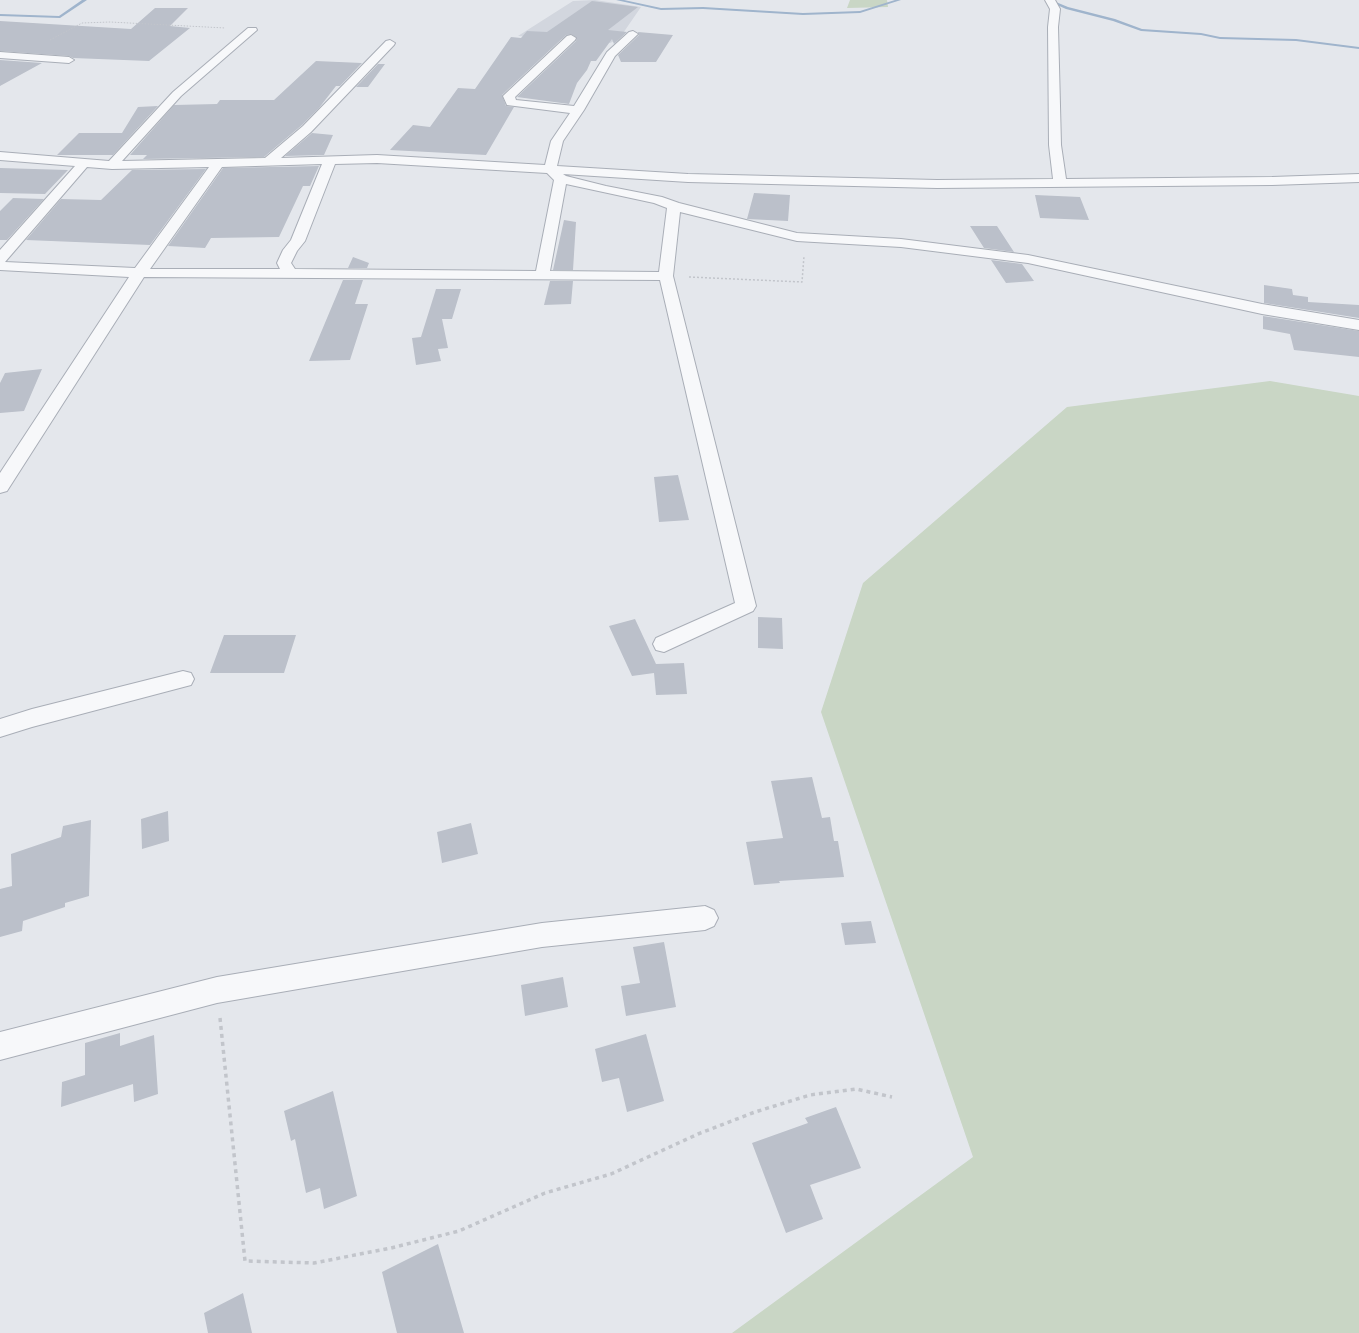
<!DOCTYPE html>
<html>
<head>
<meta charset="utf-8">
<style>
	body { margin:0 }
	canvas { display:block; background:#e4e7ec }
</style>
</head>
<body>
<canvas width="1359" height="1333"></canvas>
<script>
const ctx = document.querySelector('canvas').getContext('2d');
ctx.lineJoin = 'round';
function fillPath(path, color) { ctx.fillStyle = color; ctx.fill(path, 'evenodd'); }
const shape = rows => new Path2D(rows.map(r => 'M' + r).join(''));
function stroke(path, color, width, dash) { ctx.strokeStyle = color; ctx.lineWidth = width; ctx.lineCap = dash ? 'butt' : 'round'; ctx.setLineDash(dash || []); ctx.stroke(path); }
fillPath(shape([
	[595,0,641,7,619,39,610,43,518,36,573,1]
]), '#d2d6de');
fillPath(shape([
	[850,0,887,0,888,7,847,8],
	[1270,381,1359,396,1359,1333,732,1333,973,1157,821,712,863,583,1067,407]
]), '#c9d6c5');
fillPath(shape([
	[82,0,87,0,60,18,0,16,0,14,59,16,82,0],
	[616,0,624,0,661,8,703,7,803,13,860,11,895,0,901,0,860,13,803,15,703,9,661,10,616,0],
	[1046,0,1051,0,1068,7,1115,19,1142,29,1201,33,1220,37,1296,39,1359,47,1359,49,1296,41,1220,39,1201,35,1141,31,1113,21,1066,9,1046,0]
]), '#9fb4cc');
fillPath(shape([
	[592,1,638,7,608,30,627,32,614,44,612,39,596,61,591,61,587,70,577,83,569,104,517,97,576,41,577,38,571,34,566,35,502,95,506,106,514,107,486,155,390,150,413,125,430,127,458,88,475,89,511,37,521,38,527,31,547,32],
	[155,8,188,8,170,26,190,28,149,61,73,58,69,56,0,51,0,21,131,29],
	[638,32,673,35,656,62,621,62,618,55,639,35],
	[0,60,42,63,0,86],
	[316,61,362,63,340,86,336,86,319,108,302,125,264,157,143,159,147,155,130,155,174,105,217,104,220,100,274,100],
	[378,64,385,64,368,87,356,87],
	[158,106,113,155,57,155,79,133,122,133,138,107],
	[312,133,333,135,324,155,285,156],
	[319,166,310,186,303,186,279,237,211,238,205,248,168,246,223,168],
	[0,168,68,170,45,194,0,193],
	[206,169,150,245,26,240,61,199,101,200,132,170],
	[754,193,790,195,788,221,747,219],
	[1035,195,1080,197,1089,220,1040,218],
	[13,198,44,199,7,240,0,240,0,211],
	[564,220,576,222,573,270,553,270],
	[970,226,997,226,1014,252,984,248],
	[353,257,369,263,367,268,348,268],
	[991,260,1022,264,1034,281,1006,283],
	[343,280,363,280,355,304,368,304,350,360,309,361],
	[550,281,573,281,571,304,544,305],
	[1264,285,1292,289,1293,295,1308,297,1308,302,1359,305,1359,318,1264,303],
	[436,289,461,289,452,319,442,319,448,348,438,349,441,361,416,365,412,338,421,337],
	[1263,316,1359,331,1359,357,1294,350,1290,334,1263,329],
	[42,369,24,411,0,413,0,383,5,373],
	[678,475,689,520,659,522,654,477],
	[758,617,782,618,783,649,758,648],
	[635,619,656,664,684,663,687,694,656,695,654,673,632,676,609,626],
	[224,635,296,635,284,673,210,673],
	[812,777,822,818,830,817,834,841,838,841,844,877,779,881,780,883,754,885,746,842,783,838,771,781],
	[168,811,169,841,142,849,141,819],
	[91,820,89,896,65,903,65,907,23,921,22,931,0,937,0,889,12,886,11,854,61,837,63,826],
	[471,823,478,854,442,863,437,832],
	[871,921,876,943,845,945,841,923],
	[664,942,676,1007,626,1016,621,986,640,983,633,947],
	[563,977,568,1007,525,1016,521,985],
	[120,1033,120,1046,154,1035,158,1094,134,1102,133,1084,61,1107,62,1082,85,1075,85,1043],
	[646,1034,664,1101,627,1112,619,1078,602,1082,595,1049],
	[333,1091,357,1196,324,1209,320,1188,306,1193,295,1139,291,1141,284,1111],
	[836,1107,861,1168,810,1185,823,1219,786,1233,752,1143,808,1123,805,1118],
	[438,1244,464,1333,397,1333,382,1272],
	[243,1293,252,1333,208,1333,204,1313]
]), '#bbc0ca');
const street = shape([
	[1045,0,1055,0,1060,9,1058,27,1061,145,1066,179,1272,177,1359,174,1359,182,1272,185,937,188,688,182,563,174,566,176,606,186,662,197,679,203,797,233,901,239,1028,255,1262,304,1359,320,1359,330,1262,314,1028,263,901,247,797,241,680,212,673,276,756,606,753,611,664,652,656,650,653,644,656,638,735,603,660,280,144,277,7,491,0,493,0,473,129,277,0,270,0,250,75,166,0,160,0,152,109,161,173,92,248,28,256,28,257,30,181,96,122,161,265,158,303,126,386,41,390,40,395,43,394,45,311,132,281,158,377,155,545,165,551,141,570,113,507,105,503,96,567,36,571,35,576,38,575,40,515,97,516,100,574,106,607,52,629,32,633,31,638,34,615,56,584,110,563,141,557,166,688,174,937,180,1053,179,1049,145,1048,27,1050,9,1045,0],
	[377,163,547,173,554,180,536,271,295,269,291,263,297,251,305,241,335,164,377,163],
	[322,164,291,240,283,250,277,263,280,269,150,269,222,167,322,164],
	[87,167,112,169,209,167,135,268,5,262,87,167],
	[566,184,654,203,667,208,659,272,550,271,566,184],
	[0,52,69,57,74,60,69,63,0,58,0,52],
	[183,671,191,673,194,679,191,685,32,727,0,737,0,719,32,709,183,671],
	[705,906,714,910,718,918,714,926,705,930,542,947,217,1003,0,1060,0,1032,217,977,542,923,705,906]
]);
stroke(street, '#a9aeb7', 2);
stroke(shape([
	[50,40,82,23,110,22,225,28]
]), '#c2c5cb', 1, [1.5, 1.5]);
stroke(shape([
	[689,277,802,282,804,256]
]), '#c2c5cb', 1.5, [2, 2]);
stroke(shape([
	[220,1018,245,1261,314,1263,391,1248,459,1231,545,1193,611,1174,698,1134,755,1112,810,1095,856,1089,892,1097]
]), '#c2c5cb', 3.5, [4, 4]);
fillPath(street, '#f7f8fa');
</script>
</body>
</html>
